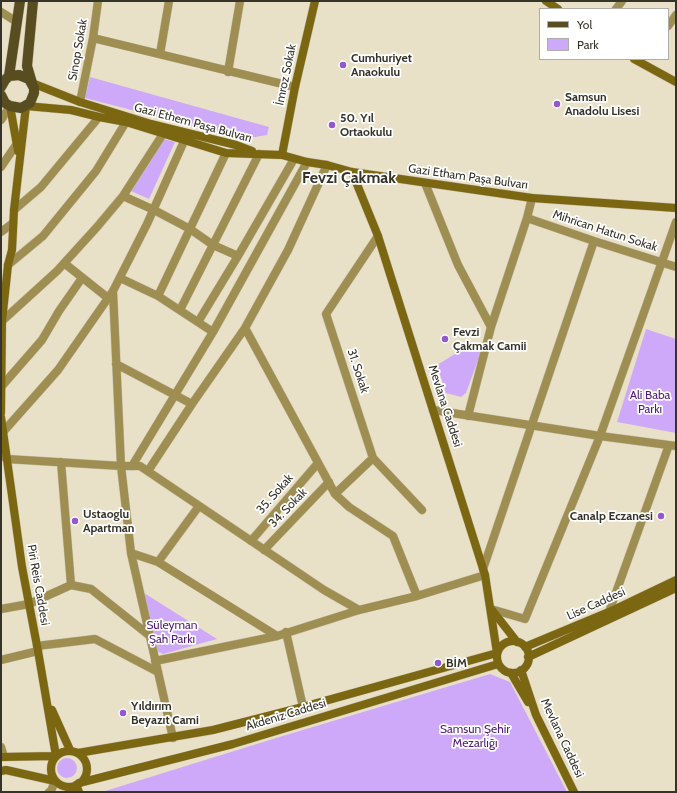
<!DOCTYPE html>
<html>
<head>
<meta charset="utf-8">
<style>
	body { margin:0 }
	#map { position:relative; width:677px; height:793px; overflow:hidden; background:#e9e1c7; font-family:Cabin,sans-serif }
	canvas { display:block }
	.frame { position:absolute; inset:0; border:2px solid #363329; pointer-events:none }
	.legend { position:absolute; left:539px; top:8px; width:130px; height:52px; box-sizing:border-box; background:#fff; border:1px solid #afada9; margin:0; padding:5px 7px; list-style:none; font-size:12px; color:#363329 }
	.legend li { display:flex; align-items:center; gap:8px; height:20px }
	.legend b { width:20px; border:1px solid #afada9 }
</style>
</head>
<body>
<div id="map">
<canvas width="677" height="793"></canvas>
<div class="frame"></div>
<ul class="legend">
<li><b style="height:5px;background:#584c21"></b>Yol</li>
<li><b style="height:11px;background:#cfa9f9"></b>Park</li>
</ul>
</div>
<script>
const ctx = document.querySelector('canvas').getContext('2d');
ctx.lineJoin = 'round';
function fillPath(path, color) { ctx.fillStyle = color; ctx.fill(path, 'evenodd'); }
const shape = rows => new Path2D(rows.map(r => 'M' + r).join(''));
function stroke(path, color, width, dash) { ctx.strokeStyle = color; ctx.lineWidth = width; ctx.lineCap = dash ? 'butt' : 'round'; ctx.setLineDash(dash || []); ctx.stroke(path); }
function drawText(font, color, halo, rows, align = 'center') {
  ctx.font = font + ' Cabin,sans-serif'; ctx.lineWidth = 3.5; ctx.setLineDash([]); ctx.textBaseline = 'middle'; ctx.strokeStyle = halo; ctx.fillStyle = color; for (const [text, x, y, turn = 0] of rows) {
    ctx.save(); ctx.translate(x, y); ctx.rotate((+turn || 0) * Math.PI / 180); ctx.textAlign = isNaN(turn) ? turn : align; if (halo) ctx.strokeText(text, 0, 0); ctx.fillText(text, 0, 0); ctx.restore();
  }
}
fillPath(shape([
	[90,77,269,127,267,135,244,139,85,98],
	[164,139,175,142,149,199,131,191],
	[646,329,676,339,676,433,617,422],
	[478,343,481,352,466,393,461,397,446,393,437,365,468,346],
	[144,593,217,639,163,654,157,651],
	[490,674,510,682,567,792,102,792,276,738],
	'57 768a10 10 0 1 1 20 0a10 10 0 1 1-20 0Z'
]), '#cfa9f9');
const street = shape([
	[616,9,622,1],
	[1,12,17,22],
	[668,26,676,15],
	[93,38,295,87],
	[160,54,169,1],
	[228,72,240,1],
	[80,102,93,38,98,1],
	[1,120,10,106],
	[1,167,16,145],
	[425,183,458,265,491,327],
	[123,196,154,210,190,229,213,245,238,256],
	[14,210,41,187,99,117],
	[527,218,594,241,676,267],
	[1,232,13,223],
	[378,236,326,314,373,458,422,510],
	[64,263,108,298],
	[8,265,43,236,96,171,126,122],
	[120,278,158,296,213,332],
	[113,291,121,466,131,553,173,738],
	[158,296,226,153],
	[180,310,259,154],
	[1,322,57,271,97,227,123,196,163,134],
	[198,322,238,256,294,159],
	[245,328,335,494,349,507,393,536,417,596],
	[116,364,192,404],
	[1,387,42,340,59,311,82,278],
	[433,410,600,436,676,446],
	[468,416,491,327,527,218,532,198],
	[3,432,58,370,113,291,147,224,185,139],
	[1,455,7,459,121,466,140,466,324,590,359,610],
	[61,462,71,585],
	[132,466,213,332,307,162],
	[148,471,192,404,245,328,288,250,327,165],
	[335,494,373,458],
	[251,541,318,463],
	[264,550,329,482],
	[131,553,158,562,277,636],
	[158,562,199,506],
	[483,569,594,241],
	[1,609,29,604,71,585,91,589,150,636],
	[491,609,525,619,600,436,676,222],
	[609,612,669,445],
	[286,632,303,707],
	[37,646,95,639,158,672],
	[1,660,38,651],
	[155,661,277,636,359,610,417,596,485,575],
	[1,747,4,757],
	[49,792,51,791,55,781]
]);
const secondary = shape([
	[546,1,558,9],
	[634,59,676,82],
	[32,83,80,102,151,124,236,145,252,151],
	[10,106,18,151],
	[282,155,295,87,315,1],
	[1,413,2,321,8,265,12,250,14,210,26,106,71,110,99,117,126,122,226,153,282,155,307,162,327,165,352,172,532,198,676,208],
	[1,417,22,567,38,651,56,756,1,757],
	[492,610,517,642],
	'497 657a16 16 0 1 1 32 0a16 16 0 1 1-32 0Z',
	[525,647,609,612,676,580],
	[528,657,676,588],
	[521,670,536,715,574,792],
	[511,673,528,702],
	[52,710,70,750],
	'51 769a18 18 0 1 1 36 0a18 18 0 1 1-36 0Z',
	[78,753,213,730,303,707,497,653,485,575,378,236,352,172],
	[1,771,6,770,55,781],
	[79,783,233,744,498,664],
	[69,792,76,785,79,792]
]);
const primary = shape([
	[9,76,20,1],
	[32,83,27,66,33,1],
	[1,87,5,80,9,76,19,75,29,79,34,88,34,93,30,103,21,108,10,106,5,103,1,95]
]);
stroke(street, '#c5bea7', 9);
stroke(secondary, '#c5bea7', 9);
stroke(primary, '#c5bea7', 11);
stroke(street, '#9f8e52', 8);
stroke(secondary, '#7b6611', 8);
stroke(primary, '#584c21', 10);
for (const [x, y, r, color] of [
	[343,65,4,"#9557ce"],
	[557,104,4,"#9557ce"],
	[332,125,4,"#9557ce"],
	[445,339,4,"#9557ce"],
	[661,516,4,"#9557ce"],
	[75,521,4,"#9557ce"],
	[438,663,4,"#9557ce"],
	[123,713,4,"#9557ce"]
]) { const dot = new Path2D(); dot.arc(x, y, r, 0, 2 * Math.PI); ctx.fillStyle = color; ctx.fill(dot); stroke(dot, '#fff', 1.5); }
drawText('12px', '#363329', '#fff', [
	["Sinop Sokak",78,50,-80],
	["İmroz Sokak",286,75,-78],
	["Gazi Ethem Paşa Bulvarı",193,123,15],
	["Gazi Etham Paşa Bulvarı",468,177,8],
	["Mihrican Hatun Sokak",605,231,18],
	["31. Sokak",358,371,72],
	["Mevlana Caddesi",445,406,72],
	["35. Sokak",275,494,-49],
	["34. Sokak",288,508,-46],
	["Piri Reis Caddesi",38,585,80],
	["Lise Caddesi",596,604,-24],
	["Akdeniz Caddesi",286,715,-17],
	["Mevlana Caddesi",562,738,65]
]);
drawText('bold 12px', '#363329', '#fff', [
	["Cumhuriyet",351,58],
	["Anaokulu",351,72],
	["Samsun",565,97],
	["Anadolu Lisesi",565,111],
	["50. Yıl",340,118],
	["Ortaokulu",340,132],
	["Fevzi",453,332],
	["Çakmak Camii",453,346],
	["Ustaoglu",83,514],
	["Apartman",83,528],
	["Canalp Eczanesi",653,516,"right"],
	["BİM",446,663],
	["Yıldırım",131,706],
	["Beyazıt Cami",131,720]
], 'left');
drawText('12px', '#521b7c', '#fff', [
	["Ali Baba",650,395],
	["Parkı",650,409],
	["Süleyman",172,625],
	["Şah Parkı",172,639],
	["Samsun Şehir",475,729],
	["Mezarlığı",475,743]
]);
drawText('bold 16px', '#363329', '#fff', [
	["Fevzi Çakmak",349,178]
]);
</script>
</body>
</html>
